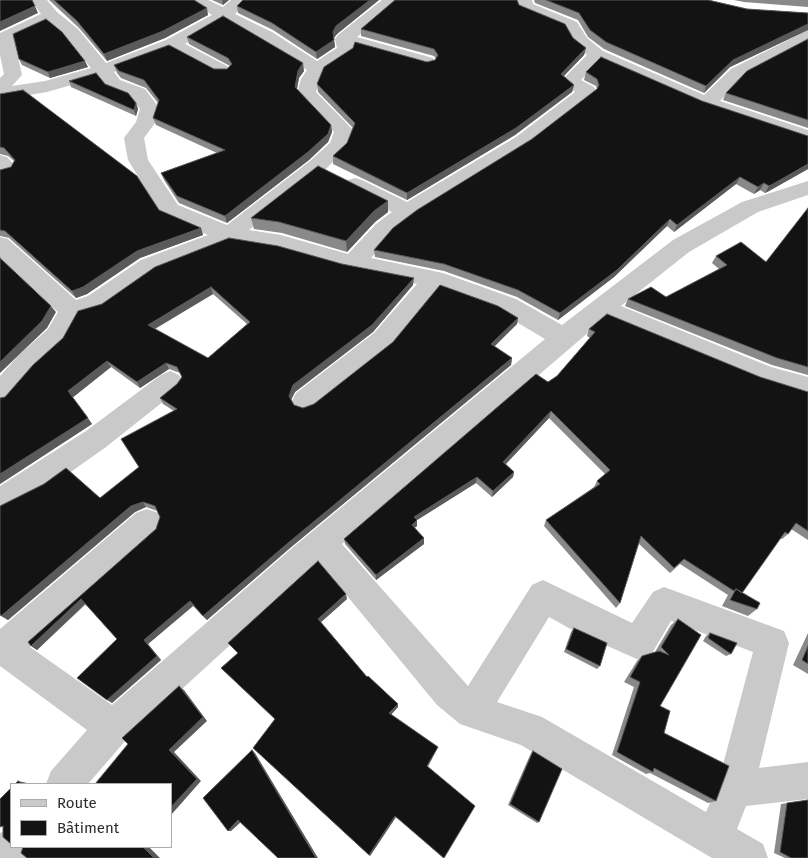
<!DOCTYPE html>
<html>
<head>
<meta charset="utf-8">
<style>
	body { margin:0 }
	#map { position:relative; width:808px; height:858px; overflow:hidden; background:#fff; font-family:"Fira Sans",sans-serif }
	canvas { display:block }
	.legend { position:absolute; left:10px; top:783px; width:162px; height:65px; box-sizing:border-box; background:#fff; border:1px solid #ababab; margin:0; padding:6px 9px; list-style:none; font-size:15px; color:#2c2c2c }
	.legend li { display:flex; align-items:center; gap:10px; height:25px }
	.legend b { width:25px; border:1px solid #ababab }
</style>
</head>
<body>
<div id="map">
<canvas width="808" height="858"></canvas>
<ul class="legend">
<li><b style="height:6px;background:#c9c9c9"></b>Route</li>
<li><b style="height:14px;background:#131313"></b>Bâtiment</li>
</ul>
</div>
<script>
const ctx = document.querySelector('canvas').getContext('2d');
ctx.lineJoin = 'round';
const shape = rows => new Path2D(rows.map(r => 'M' + r).join(''));
function fillPath(path, color) { ctx.fillStyle = color; ctx.fill(path, 'evenodd'); }
function stroke(path, color, width, dash) { ctx.strokeStyle = color; ctx.lineWidth = width; ctx.lineCap = dash ? 'butt' : 'round'; ctx.setLineDash(dash || []); ctx.stroke(path); }
fillPath(shape([
	[31,0,47,0,57,12,78,29,106,63,166,40,212,15,188,0,208,0,223,7,231,0,249,0,235,14,272,32,317,61,337,48,335,39,338,35,382,0,400,0,357,37,433,58,436,62,433,66,427,67,354,47,352,54,323,73,316,92,354,131,349,145,324,171,249,230,281,235,348,254,376,224,392,212,348,190,344,185,348,180,355,178,362,180,407,202,516,137,575,92,561,81,587,55,573,44,565,30,519,10,516,0,532,0,533,4,577,22,587,38,603,51,704,95,731,69,808,30,808,42,743,77,720,101,808,130,808,143,700,107,599,62,581,80,594,87,596,91,594,95,530,145,416,216,392,234,371,258,443,273,516,299,562,325,673,240,742,202,808,181,808,195,758,212,689,252,621,306,771,367,808,377,808,399,756,382,604,319,342,544,468,686,532,585,543,580,632,623,653,592,664,587,784,631,789,643,759,768,808,762,808,799,746,806,737,829,763,844,768,858,712,858,521,745,460,724,437,705,320,563,126,740,88,784,46,784,51,771,87,730,0,666,0,629,136,513,147,509,158,513,162,523,158,533,30,647,112,705,291,549,545,339,498,311,439,290,392,347,314,409,305,412,296,409,292,401,296,393,374,333,417,284,343,269,280,251,231,243,157,272,105,309,81,316,66,343,36,370,9,402,0,405,0,376,18,356,48,329,58,312,0,258,0,237,8,239,76,300,88,296,141,260,208,235,162,215,128,160,124,138,136,122,140,109,131,97,108,88,99,77,47,92,0,100,0,78,4,74,0,55,0,33,41,14,31,0],
	[225,21,260,40,307,70,301,79,297,93,334,132,330,143,310,161,227,225,178,205,148,160,144,138,155,123,160,109,145,89,120,80,114,72,171,50,217,75,229,75,232,71,229,67,185,44,225,21],
	[49,23,66,37,91,68,45,81,12,86,22,75,14,39,49,23],
	[549,617,576,632,639,660,651,655,671,621,753,652,717,787,706,812,542,717,497,702,549,617],
	[0,155,7,157,17,167,14,172,0,178,0,155],
	[170,371,179,375,183,382,179,389,106,447,48,488,0,514,0,486,86,431,161,375,170,371],
	[11,828,11,847,31,847,27,858,0,858,0,833,11,828]
]), '#c9c9c9');
fillPath(shape([
	[49,0,194,0,208,15,165,38,107,61,79,28],
	[212,0,229,0,223,5],
	[243,0,379,0,337,34,334,38,335,47,317,59,273,30,238,13,237,6],
	[534,0,708,0,747,9,808,13,808,30,730,67,704,93,604,49,588,37,578,20,535,3],
	[734,0,808,0,808,7,744,2],
	[519,5,573,38,586,48,584,55,564,76,574,85,572,92,515,135,407,200,333,164,333,156,347,143,353,128,318,92,317,84,435,60,436,59,434,56,361,36,361,29],
	[187,37,304,71,299,78,297,89,331,125,332,132,328,142,309,160,227,223,179,203,164,180,161,173,217,153,156,125,153,118,158,103,146,88,121,78,117,73,114,65,227,69,230,66,189,44],
	[808,39,808,128,723,100,726,93],
	[19,59,88,67,50,78,22,65],
	[586,72,702,101,808,136,808,169,769,191,765,193,760,190,754,194,736,184,674,232,667,226,614,277,558,320,517,297,444,271,375,257,374,250,532,139,597,89,596,86,584,80],
	[69,81,105,84,136,103,138,109,136,116,71,87],
	[0,94,159,210,201,228,203,235,140,258,87,294,76,298,9,238,0,236,0,170,11,167,14,161,8,156,0,154],
	[388,201,388,212,375,222,347,252,282,233,254,229,251,218],
	[808,208,808,375,772,365,625,306,628,299,666,297,719,269,712,263,716,256,766,262],
	[155,267,413,285,373,332,295,392,291,400,294,405,303,408,314,404,518,318,517,324,494,346,512,358,511,365,290,548,207,620,193,606,148,644,161,660,112,703,117,639,86,604,37,650,31,646,156,529,160,517,157,511,146,507,135,512,8,620,1,615,0,616,100,498,139,467,174,411,163,404,160,398,177,384,182,377,180,373,169,369,140,388,111,367,72,398,92,424,0,484,0,398,5,397,102,304],
	[213,294,247,324,208,358,155,329],
	[589,329,760,377,808,392,808,540,791,529,788,534,782,539,780,538,742,593,757,609,748,616,722,606,728,595,680,564,670,573,638,543,620,603,616,608,544,526,546,520,594,487,597,481,605,474,549,418,506,464,514,472,513,477,492,497,476,483,417,520,417,526,414,528,424,544,376,580,345,544,344,539,557,376,590,338,587,336],
	[347,599,321,622,367,677,398,704,398,707,391,714,438,747,428,767,444,858,443,858,396,817,370,856,369,855,275,720,238,653,228,643],
	[678,619,660,706,664,733,716,801,708,803,650,773,646,774,612,755,634,687,624,682,637,661,642,656,655,652,671,625],
	[574,628,600,666,597,669,564,652,571,632],
	[710,633,731,654,726,656,703,641,706,636],
	[808,633,808,674,793,665],
	[533,751,539,822,537,823,508,805,531,753],
	[808,800,808,858,785,858,774,853,781,804]
]), '#898989');
fillPath(shape([
	[222,0,229,0,223,5],
	[370,0,379,0,337,34,333,39,333,32,336,26],
	[35,6,38,13,0,31,0,22],
	[207,8,208,15,165,38,107,61,104,54],
	[808,24,808,30,730,67,704,93,706,86,733,60],
	[334,40,335,47,317,59,316,52],
	[586,48,584,55,559,81,561,74],
	[85,61,88,67,50,78,48,72],
	[303,63,304,71,299,78,296,94,295,87,298,71],
	[574,85,572,92,515,135,407,200,407,193],
	[136,103,138,109,136,116,134,110],
	[331,125,332,132,328,142,309,160,227,223,225,216],
	[808,164,808,169,769,191,765,193,769,186],
	[740,177,736,184,674,232,677,225],
	[764,183,760,190,754,194,758,187],
	[388,201,388,212,375,222,347,252,346,241,374,211],
	[670,219,667,226,614,277,558,320,560,313],
	[201,228,203,235,140,258,87,294,76,298,72,291,137,251],
	[414,278,413,285,373,332,295,392,290,402,289,396,293,385],
	[211,287,213,294,151,331,148,325],
	[51,306,56,312,47,328,0,373,0,362],
	[518,318,517,324,490,351,491,344],
	[512,358,511,365,290,548,207,620,203,616,288,543],
	[107,361,111,367,72,398,68,391],
	[166,363,169,369,140,388,137,382],
	[551,411,549,418,502,468,503,462],
	[88,418,92,424,0,484,0,474],
	[514,472,513,477,492,497,493,491],
	[477,477,476,483,414,522,414,517],
	[143,502,146,507,135,512,8,620,1,616,131,506],
	[417,520,417,526,412,530,412,525],
	[424,538,424,544,376,580,376,575],
	[346,594,347,599,320,623,318,619],
	[81,599,86,603,37,650,31,646],
	[190,601,193,606,148,644,161,660,112,703,107,700,144,640],
	[179,686,184,690,207,721,174,752,201,781,171,815,169,750],
	[398,704,398,707,390,716,389,713],
	[252,750,255,753,318,858,316,858],
	[18,781,27,783,29,784,23,784],
	[395,816,396,817,370,856,369,855],
	[238,820,242,821,231,831,228,831],
	[143,847,149,847,160,858,154,858]
]), '#5a5a5a');
const building = shape([
	[0,0,32,0,35,6,0,22,0,0],
	[54,0,194,0,207,8,163,31,104,54,77,21,54,0],
	[243,0,370,0,336,26,333,32,334,40,316,52,272,23,237,6,243,0],
	[395,0,517,0,519,5,565,24,573,38,586,48,561,74,574,85,516,128,407,193,333,156,347,143,355,123,317,84,324,67,353,48,355,42,427,62,435,60,438,55,434,49,361,29,395,0],
	[546,0,708,0,747,9,808,13,808,24,733,60,706,86,606,42,590,30,579,13,546,0],
	[223,16,303,63,298,71,295,87,331,125,328,134,308,152,225,216,177,196,161,173,225,150,153,118,159,100,144,80,119,71,114,65,169,45,214,69,227,69,232,64,228,58,187,37,223,16],
	[46,19,62,32,85,61,48,72,19,59,13,34,46,19],
	[808,39,808,120,726,93,747,71,808,39],
	[601,57,702,101,808,136,808,164,773,184,769,186,764,183,758,187,740,177,677,225,670,219,617,270,560,313,518,290,444,264,374,250,393,228,417,210,532,139,597,89,599,85,597,79,586,72,601,57],
	[96,73,105,84,128,93,136,103,134,110,69,81,96,73],
	[23,90,137,176,159,210,201,228,137,251,83,287,72,291,5,231,0,230,0,170,11,167,15,160,4,148,0,147,0,94,23,90],
	[318,166,388,201,374,211,346,241,279,222,251,218,318,166],
	[808,208,808,367,777,358,628,299,651,287,666,297,727,265,716,256,741,242,766,262,808,208],
	[229,238,278,246,342,264,414,278,372,325,293,385,289,396,294,405,303,408,314,404,393,342,440,285,498,306,518,318,491,344,512,358,288,543,203,616,190,601,144,640,157,656,107,700,77,678,117,639,81,599,31,646,28,642,156,529,160,517,155,506,143,502,131,506,1,616,0,614,0,506,44,484,66,468,100,498,139,467,121,439,177,409,160,398,177,384,182,377,177,367,166,363,137,382,107,361,68,391,88,418,0,474,0,398,5,397,33,365,63,338,78,311,102,304,155,267,229,238],
	[211,287,250,322,208,358,148,325,211,287],
	[0,258,51,306,42,321,0,362,0,258],
	[607,314,760,377,808,392,808,531,796,523,788,534,785,532,742,593,736,589,734,591,684,559,674,568,641,536,620,603,546,520,600,484,597,481,610,470,551,411,503,462,514,472,493,491,477,477,414,517,417,520,412,525,424,538,376,575,344,539,536,374,548,382,557,376,595,332,589,329,607,314],
	[318,561,346,594,318,619,367,677,368,676,398,704,389,713,438,747,427,766,475,806,444,858,395,816,369,855,253,748,275,719,221,668,238,653,228,643,318,561],
	[736,589,760,603,757,609,730,600,736,589],
	[678,619,701,635,660,706,670,711,664,733,729,766,716,801,654,768,653,772,617,752,640,682,630,677,642,656,659,651,669,655,661,647,678,619],
	[574,628,607,643,600,666,566,649,574,628],
	[710,633,737,643,731,654,708,638,710,633],
	[808,646,808,664,802,660,808,646],
	[179,686,203,717,169,750,197,779,171,807,171,784,95,784,128,744,122,738,179,686],
	[252,750,316,858,278,858,238,820,228,831,203,798,252,750],
	[533,751,562,769,539,822,510,804,533,751],
	[18,781,23,784,15,784,18,781],
	[11,788,11,844,3,837,3,826,0,827,0,799,11,788],
	[808,800,808,858,791,858,780,852,787,803,808,800],
	[23,847,143,847,154,858,27,858,21,853,23,847]
]);
fillPath(building, '#131313');
stroke(building, '#5a5a5a', 1);
</script>
</body>
</html>
